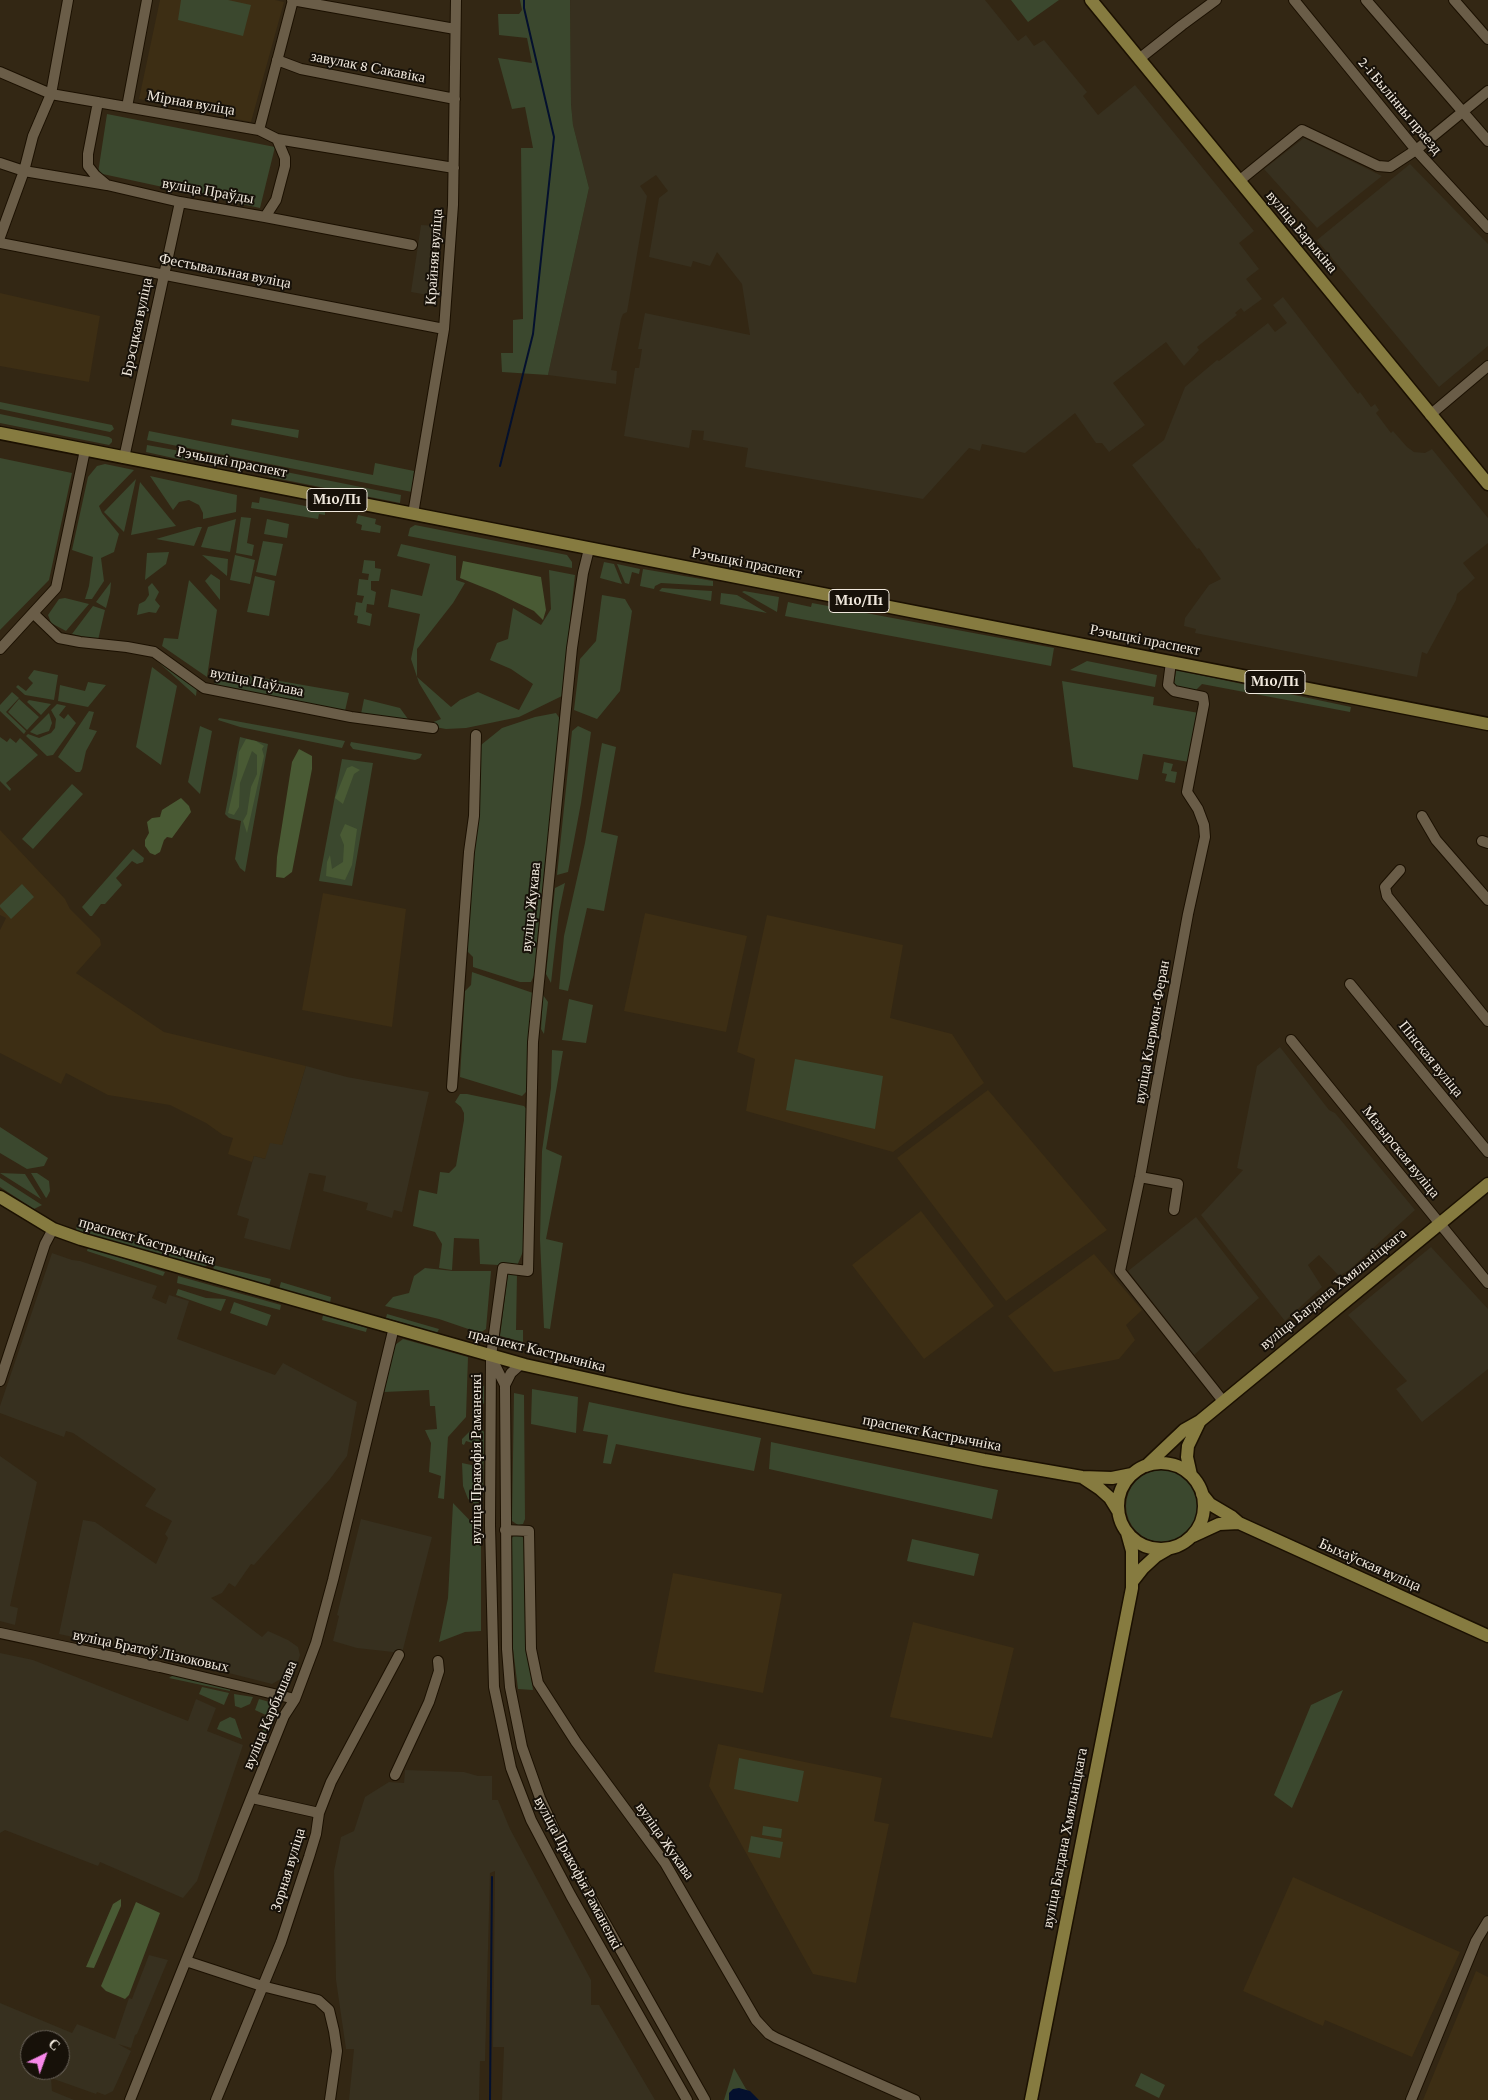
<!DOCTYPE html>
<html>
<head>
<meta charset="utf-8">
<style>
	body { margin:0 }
	#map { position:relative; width:1488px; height:2100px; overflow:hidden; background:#332714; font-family:"Crimson Pro",serif }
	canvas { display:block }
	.north { position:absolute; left:20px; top:2030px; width:50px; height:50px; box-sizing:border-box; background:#171109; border:1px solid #6e675e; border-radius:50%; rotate:42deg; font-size:14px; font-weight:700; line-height:20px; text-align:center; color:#f0e8dd }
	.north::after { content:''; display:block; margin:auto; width:18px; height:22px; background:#f888ea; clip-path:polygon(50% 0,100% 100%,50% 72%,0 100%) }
</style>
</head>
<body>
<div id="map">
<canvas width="1488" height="2100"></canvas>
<div class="north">С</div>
</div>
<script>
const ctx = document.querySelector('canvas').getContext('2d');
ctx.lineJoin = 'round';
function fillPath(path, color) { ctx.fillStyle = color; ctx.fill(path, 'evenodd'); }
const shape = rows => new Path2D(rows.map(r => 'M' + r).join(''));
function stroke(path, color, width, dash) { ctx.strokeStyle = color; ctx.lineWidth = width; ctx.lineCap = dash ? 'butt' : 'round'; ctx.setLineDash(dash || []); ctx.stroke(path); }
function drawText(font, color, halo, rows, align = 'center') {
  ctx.font = font + ' "Crimson Pro",serif'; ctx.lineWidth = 4; ctx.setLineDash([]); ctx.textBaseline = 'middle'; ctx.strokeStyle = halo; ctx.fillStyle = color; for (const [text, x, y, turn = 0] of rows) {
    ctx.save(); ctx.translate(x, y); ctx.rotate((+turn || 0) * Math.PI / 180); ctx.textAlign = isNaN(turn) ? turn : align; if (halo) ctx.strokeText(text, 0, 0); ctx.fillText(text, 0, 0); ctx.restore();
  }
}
fillPath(shape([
	[160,0,275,0,284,2,251,122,139,99],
	[0,293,100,316,89,382,0,366],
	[0,830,65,899,70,909,100,939,101,945,76,973,164,1032,306,1066,282,1146,265,1159,254,1156,252,1162,228,1154,233,1138,223,1135,206,1123,170,1105,108,1095,66,1073,61,1084,0,1053,0,930,6,918,0,915],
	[323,893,406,909,392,1027,302,1010],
	[645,913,747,936,726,1032,624,1011],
	[767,915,903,945,890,1018,952,1034,984,1083,893,1152,746,1111,755,1059,737,1052],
	[988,1090,1107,1230,1006,1301,897,1158],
	[921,1211,994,1306,924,1359,852,1265],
	[1094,1254,1142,1310,1126,1325,1135,1340,1119,1359,1054,1372,1008,1316],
	[673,1573,782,1594,763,1693,654,1672],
	[913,1622,1014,1648,992,1738,890,1717],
	[718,1744,882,1778,874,1821,889,1824,856,1983,813,1974,709,1786],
	[1293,1877,1460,1952,1412,2057,1325,2020,1323,2026,1243,1991],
	[1476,1971,1488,1977,1488,2100,1423,2100]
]), '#3d2e14');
fillPath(shape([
	[570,0,985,0,1018,41,1026,35,1034,46,1044,40,1087,92,1083,96,1098,115,1135,85,1254,231,1239,243,1259,269,1246,279,1262,299,1244,312,1241,308,1235,313,1237,315,1197,347,1199,350,1184,366,1166,342,1113,383,1145,425,1109,452,1102,443,1096,443,1075,413,1025,453,982,444,980,451,969,448,923,499,745,467,748,448,703,440,704,431,692,430,689,448,624,436,635,368,639,368,642,349,638,349,645,313,750,335,742,284,717,252,710,266,693,261,691,267,649,257,659,198,668,191,656,175,640,186,647,196,627,312,623,314,621,319,611,370,617,371,616,384,548,375,589,188,573,125,571,104],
	[1304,138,1382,176,1317,228,1264,169],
	[1410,164,1488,244,1488,346,1439,387,1317,240],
	[421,225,437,226,439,230,439,297,411,292],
	[1283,297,1358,394,1360,392,1371,407,1375,404,1379,410,1376,413,1391,433,1393,431,1407,447,1414,452,1425,453,1432,449,1488,518,1488,543,1463,563,1475,578,1457,594,1456,600,1427,654,1422,652,1417,677,1195,633,1196,629,1184,626,1185,618,1209,585,1221,579,1199,548,1197,549,1132,465,1164,440,1185,387,1217,360,1219,361,1268,323,1275,332,1287,323,1273,305],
	[1280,1047,1329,1110,1335,1113,1415,1210,1349,1270,1339,1276,1319,1255,1308,1265,1322,1287,1285,1321,1201,1215,1243,1170,1237,1168,1257,1066],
	[306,1066,347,1077,429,1092,402,1212,394,1210,392,1218,366,1210,368,1203,323,1191,326,1176,309,1173,290,1250,244,1238,249,1219,237,1215,254,1156,265,1159,270,1143,282,1145],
	[1196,1217,1259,1298,1194,1355,1128,1271],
	[1431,1247,1488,1309,1488,1369,1422,1422,1396,1389,1407,1381,1348,1315],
	[52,1253,72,1260,80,1261,157,1286,152,1298,166,1304,169,1295,189,1301,177,1339,275,1375,283,1363,357,1402,347,1456,330,1479,254,1565,251,1564,235,1587,229,1583,222,1593,211,1598,262,1637,268,1631,288,1640,298,1647,300,1655,295,1671,272,1684,166,1657,59,1634,83,1520,95,1522,156,1564,168,1538,165,1534,172,1521,145,1506,156,1489,73,1433,66,1431,64,1437,0,1413,0,1406],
	[0,1456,37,1482,10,1606,18,1608,15,1625,0,1621],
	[361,1519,432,1537,402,1653,357,1648,333,1641,339,1616,337,1615],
	[0,1653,33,1660,188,1721,196,1699,216,1708,207,1731,243,1745,197,1881,183,1898,100,1862,98,1866,5,1830,0,1833],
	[405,1770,464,1772,478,1776,492,1776,492,1800,498,1800,510,1829,591,1980,591,2005,599,2005,655,2100,502,2100,504,2047,493,2047,495,1871,490,1873,485,2061,480,2061,479,2100,349,2100,354,2049,346,2049,336,1980,334,1871,341,1837,354,1831,365,1797,389,1782,404,1783],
	[149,1955,168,1960,137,2034,135,2035,131,2048,118,2044,131,2051,113,2091,105,2095,97,2092,96,2094,51,2078,52,2091,74,2100,0,2100,0,2003,72,2033,77,2024,115,2039,129,1998,132,1999],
	[30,2040,60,2040,60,2070,30,2070]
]), '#37301f');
fillPath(shape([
	[181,0,228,0,251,5,243,36,178,20],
	[520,0,570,0,571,104,573,125,589,188,548,375,502,372,501,353,513,353,513,320,523,319,521,148,533,148,525,107,512,109,498,58,532,63,527,38,499,35,498,14,519,14,522,10],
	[1011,0,1059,0,1028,22],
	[107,114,275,147,260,208,98,173],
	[0,402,112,425,114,429,110,432,0,409],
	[0,414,109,437,112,439,112,442,109,445,0,423],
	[232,419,299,430,298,438,231,425],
	[149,431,373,475,375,463,414,471,412,492,147,440],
	[147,445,180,451,187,461,146,452],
	[184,452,227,460,226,467,189,459],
	[0,458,72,473,49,580,0,630],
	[236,462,401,495,400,503,270,477,267,474,254,471,250,468,235,464],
	[105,464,134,470,99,506,102,513,119,534,114,552,101,558,104,581,92,599,85,599,89,586,93,557,72,550,88,477,97,466],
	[150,476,237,495,236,512,203,519,203,513,199,505,189,500,179,502,173,510],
	[136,479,124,532,104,512],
	[140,482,176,526,131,535],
	[260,497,325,510,325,515,319,514,318,519,251,508,252,502,259,503],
	[358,515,376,519,375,524,381,526,380,533,361,530,362,525,356,523],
	[241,517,251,518,247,543,254,545,252,556,236,553],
	[236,519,230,552,201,547,208,527],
	[267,519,289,524,287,538,264,534],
	[415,525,567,555,572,562,572,568,408,536,410,528],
	[198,527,202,527,194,546,156,539],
	[263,541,283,544,276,576,256,572],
	[401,544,456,556,456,580,465,583,453,603,417,649,417,677,451,707,460,700,478,692,519,710,533,684,511,669,490,660,497,643,508,639,513,608,541,625,551,609,549,570,575,575,562,696,519,717,466,728,446,729,361,714,364,699,400,708,408,719,431,723,441,719,419,683,411,659,420,614,388,607,391,589,422,596,430,564,397,556],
	[169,552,166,564,145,580,147,553],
	[202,555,228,559,227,576],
	[235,555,255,560,250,584,230,580],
	[364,560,375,561,375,568,381,569,379,581,371,581,371,590,376,592,374,605,367,604,366,612,372,614,370,626,357,623,358,616,354,615,356,602,362,603,364,596,357,595,359,579,368,580,369,574,362,573],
	[604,562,614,564,622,584,600,578],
	[617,564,640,569,639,574,632,572,629,584,625,583],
	[643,569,713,581,713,586,661,583,655,586,654,589,640,586],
	[211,574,220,580,220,600,205,581],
	[255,576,275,581,269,616,247,612],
	[189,580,217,610,207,677,162,646,164,638,178,639],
	[111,582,110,593,106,608,96,602],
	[152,583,159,592,155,600,160,606,156,613,149,612,137,615,139,604,145,601,149,595,148,587],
	[662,588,712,591,711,601,659,591],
	[744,591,779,597,777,612,742,592],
	[721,593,737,595,767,613,720,604],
	[602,595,625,599,632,611,620,691,597,719,574,710,580,659,596,641],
	[65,598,89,604,66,631,51,623,48,615,59,599],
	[788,602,811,607,812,603,1054,648,1051,666,785,616],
	[93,606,105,610,98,640,72,634],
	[158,658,197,687,196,696,157,661],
	[1087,661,1157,675,1155,687,1070,670],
	[152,667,177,686,161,765,136,747],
	[34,670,58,675,54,700,25,695,16,687,18,685,26,691,33,683,28,678],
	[217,670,349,693,345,711,214,686],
	[1176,670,1351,707,1350,712,1202,684,1194,692,1176,687,1174,685],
	[1062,681,1154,697,1153,705,1199,713,1189,762,1143,754,1138,780,1073,767],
	[88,682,106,685,88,707,58,701,60,685,85,691],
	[12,692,19,698,6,712,26,731,24,734,0,711,0,705],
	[19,699,39,717,27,730,8,712],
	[29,700,51,704,41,715,27,702],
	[57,704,66,706,59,715,64,719,68,714,76,723,53,755,47,756,26,736,28,734,39,738,51,733,55,728,56,719,51,710],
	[89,711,94,712,89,729,97,731,86,751,82,769,80,772,76,772,58,757],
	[49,713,52,723,49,731,37,735,30,732],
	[556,713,560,719,554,787,547,845,536,971,531,982,520,982,473,967,473,957,465,949,476,749,502,728,535,717],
	[219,718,345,741,342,748,240,727,218,720],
	[200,726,212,731,200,794,188,782],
	[578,726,591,732,581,803,568,872,557,875,572,731],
	[0,737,7,742,10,738,16,743,20,738,38,755,6,783,11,789,10,791,0,781],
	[240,737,268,744,245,872,240,868,235,859,241,821,229,818,225,814],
	[351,742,422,754,420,758,415,760,353,749,350,745],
	[602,743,616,747,601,832,618,836,604,911,587,908,568,991,559,989,564,936,585,843],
	[342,759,373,763,352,886,319,881],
	[1164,762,1173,764,1171,771,1177,772,1175,783,1165,781,1167,774,1162,773],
	[72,784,83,794,33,849,22,839],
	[133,849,144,858,143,862,137,864,132,861,116,878,122,885,105,904,101,904,92,916,90,916,82,907],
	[565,883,559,912,551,983,546,974,555,888],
	[22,884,34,897,11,919,0,907,0,905],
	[472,972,533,993,527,1091,522,1096,460,1077,465,991,471,985],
	[543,995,548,1002,544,1034,541,1029],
	[569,999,593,1005,586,1043,562,1040],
	[552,1050,563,1051,546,1149,562,1156,546,1239,563,1243,550,1329,544,1328,540,1239,542,1151,551,1088],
	[795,1059,883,1076,875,1129,786,1110],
	[460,1094,467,1094,524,1106,530,1113,524,1177,524,1249,517,1266,480,1264,479,1239,454,1238,452,1270,439,1268,442,1244,435,1232,413,1226,419,1190,437,1194,440,1172,449,1173,456,1166,464,1120,464,1113,461,1107,455,1102],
	[0,1127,48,1158,44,1166,27,1169,0,1153],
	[0,1173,25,1174,41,1199],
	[31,1173,37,1173,49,1181,50,1191,47,1197,46,1198],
	[0,1178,42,1205,34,1209,0,1187],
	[77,1224,209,1263,204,1268,121,1244,76,1230],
	[88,1247,165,1272,163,1276,87,1251],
	[213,1265,271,1279,269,1286,214,1271],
	[425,1268,453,1271,491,1271,486,1329,480,1333,439,1319,385,1306,393,1297,409,1293,414,1276],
	[508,1273,517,1274,516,1330,523,1330,523,1342,500,1336],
	[178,1276,281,1305,280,1310,177,1283],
	[281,1282,331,1297,330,1303,279,1289],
	[178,1289,206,1298,226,1299,221,1311,176,1295],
	[234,1302,271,1315,267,1326,230,1313],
	[387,1314,439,1329,437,1333,386,1318],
	[323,1315,367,1328,366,1332,322,1320],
	[403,1339,468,1357,466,1417,448,1437,444,1499,438,1498,441,1476,429,1472,431,1443,425,1430,437,1429,435,1406,430,1406,429,1390,384,1392,395,1345],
	[478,1385,484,1386,484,1403,472,1415,472,1387],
	[532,1389,578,1397,576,1433,531,1424],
	[514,1393,524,1395,525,1519,523,1524,518,1525,512,1521],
	[589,1402,761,1438,754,1471,616,1444,611,1464,603,1463,608,1435,583,1431],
	[473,1428,480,1428,484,1432,483,1501,475,1504,468,1499,463,1486,462,1463,476,1466,479,1445,466,1441,464,1445,462,1444,462,1439],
	[771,1442,998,1490,992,1519,769,1469],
	'1126 1506a36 36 0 1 1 72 0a36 36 0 1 1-72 0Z',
	[453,1503,481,1532,481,1631,465,1632,439,1642,448,1598],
	[514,1535,522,1536,524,1539,528,1655,533,1690,518,1689,513,1649,512,1538],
	[912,1539,979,1554,974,1576,907,1561],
	[172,1676,176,1676,230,1689,230,1691,169,1678],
	[202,1687,229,1693,224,1705,199,1694],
	[1343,1690,1292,1808,1274,1795,1311,1705],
	[234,1694,253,1697,250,1704,241,1708,235,1706],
	[259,1699,273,1703,276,1708,273,1711,257,1755,253,1742,259,1741,268,1716,255,1710],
	[230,1717,235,1719,242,1739,217,1729,220,1722],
	[739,1758,804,1771,798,1802,734,1789],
	[763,1826,782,1829,781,1838,762,1835],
	[751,1836,783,1842,780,1858,748,1852],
	[734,2068,746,2089,759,2100,724,2100],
	[1141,2073,1165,2085,1159,2098,1135,2086]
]), '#3b482e');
fillPath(shape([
	[463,561,541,577,546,610,543,620,534,611,495,592,460,578],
	[246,739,256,741,264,746,262,749,264,756,247,833,243,821,247,814,251,787,257,774,257,755,252,751,240,783,239,807,234,815,228,813,237,775,239,752],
	[299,749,312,756,312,769,292,872,284,878,276,877,277,857,292,762],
	[352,766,360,770,354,774,343,804,335,798,347,768],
	[181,798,189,806,191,812,172,838,167,837,164,840,160,852,155,855,150,853,145,846,145,840,149,833,147,822,152,818,160,817,162,810],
	[345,824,357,829,352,865,345,880,326,876,327,862,330,855,332,869,343,862,344,845,340,835],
	[121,1899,121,1906,94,1968,86,1967,113,1904],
	[136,1902,160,1913,129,1995,125,1999,106,1991,101,1986]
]), '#495a34');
fillPath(shape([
	[739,2088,750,2091,759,2100,729,2100,729,2093,733,2089]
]), '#04102e');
stroke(shape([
	[500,466,533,334,554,137,524,8,524,0],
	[490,2100,492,1877]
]), '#04102e', 2);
const minor = shape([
	[292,0,455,29],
	[1294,0,1416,150,1488,228],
	[1366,0,1488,141],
	[1454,0,1488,39],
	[1139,59,1182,25,1216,0],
	[277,60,301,69,455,99],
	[0,72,51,94,259,130,277,139,454,168],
	[98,102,88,154,88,166,95,175,107,185],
	[127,107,147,0],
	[259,130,293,0],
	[0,163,24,171,107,185,180,202,265,217,412,245],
	[1239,181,1302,130,1378,166,1390,167,1416,150,1488,91],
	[265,217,276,200,285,166,285,158,277,139],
	[0,237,24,171,33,136,51,94,68,0],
	[0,243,444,329],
	[1430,415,1488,366],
	[124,458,180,202],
	[413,514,444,329,453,205,456,0],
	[589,549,583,573,572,648,533,1042,528,1271,503,1268,491,1356,490,1525,494,1687,511,1768,531,1820,571,1896,687,2100],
	[34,614,59,638,80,642,127,647,154,652,204,688,351,717,433,728],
	[0,649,56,588,85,450],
	[1171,662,1168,685,1174,691,1203,697,1204,704,1187,792,1198,809,1204,825,1205,837,1188,914,1140,1177,1120,1271,1223,1401],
	[1422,816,1436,840,1488,900],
	[1482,841,1488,843],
	[1400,870,1385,887,1387,896,1488,1021],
	[1350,984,1488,1152],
	[1291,1040,1488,1283],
	[452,1087,469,852,474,816,476,735],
	[1140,1177,1178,1184,1174,1210],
	[492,1359,505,1385,507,1649,510,1687,522,1747,540,1798,563,1848,705,2100],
	[0,1381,45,1244,53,1229],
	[505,1385,511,1373,521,1364],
	[505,1530,529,1531,531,1649,538,1683,576,1742,665,1863,756,2020,769,2034,776,2038,915,2100],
	[0,1633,160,1667,295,1699],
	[395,1775,429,1702,439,1671,438,1661],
	[252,1798,319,1813],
	[186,1961,262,1986,318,2000,329,2010,334,2031,337,2051,330,2100],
	[130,2100,284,1716,295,1699,316,1643,333,1580,394,1327],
	[216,2100,281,1942,309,1857,316,1834,319,1813,331,1782,399,1655],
	[1411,2100,1476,1941,1488,1921]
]);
const major = shape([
	[1091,0,1488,484],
	[0,433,1488,724],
	[0,1197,53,1229,81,1239,525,1365,683,1400,984,1460,1082,1477,1112,1478,1132,1474],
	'1118 1506a43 43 0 1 1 86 0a43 43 0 1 1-86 0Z',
	[1146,1466,1184,1430,1200,1421,1488,1184],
	[1191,1475,1187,1457,1188,1446,1200,1421],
	[1082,1477,1100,1489,1110,1498,1118,1511],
	[1202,1494,1210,1504,1232,1517,1239,1523,1488,1636],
	[1193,1536,1219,1524,1239,1523],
	[1132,1582,1143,1568,1156,1556,1168,1549],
	[1031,2100,1132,1588,1132,1551,1127,1533]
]);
stroke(minor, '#1b1001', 12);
stroke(major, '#1b1001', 15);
stroke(minor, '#6a5d48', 10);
stroke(major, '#867b40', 12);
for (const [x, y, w] of [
	[337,500,60],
	[859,601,60],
	[1275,682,60]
]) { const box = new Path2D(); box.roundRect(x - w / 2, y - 11.5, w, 23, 4); ctx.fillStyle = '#171109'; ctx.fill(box); stroke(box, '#f0e8dd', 1); }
drawText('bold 14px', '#f0e8dd', null, [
	["М10/П1",337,500],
	["М10/П1",859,601],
	["М10/П1",1275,682]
]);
drawText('15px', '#f0e8dd', '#171109', [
	["завулак 8 Сакавіка",368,67,11],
	["Мірная вуліца",191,103,10],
	["2-і Былінны праезд",1400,106,50],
	["вуліца Праўды",208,191,10],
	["вуліца Барыкіна",1302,232,50],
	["Крайняя вуліца",434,257,-86],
	["Фестывальная вуліца",225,271,11],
	["Брэсцкая вуліца",137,327,-78],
	["Рэчыцкі праспект",232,462,11],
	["Рэчыцкі праспект",747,563,11],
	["Рэчыцкі праспект",1145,640,11],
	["вуліца Паўлава",257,682,12],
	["вуліца Жукава",531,907,-84],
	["вуліца Клермон-Феран",1152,1032,-80],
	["Пінская вуліца",1431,1059,51],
	["Мазырская вуліца",1401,1152,51],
	["праспект Кастрычніка",147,1241,16],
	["вуліца Багдана Хмяльніцкага",1333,1289,-39],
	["праспект Кастрычніка",537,1350,14],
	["праспект Кастрычніка",932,1433,11],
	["вуліца Пракофія Раманенкі",476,1459,-90],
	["Быхаўская вуліца",1370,1565,24],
	["вуліца Братоў Лізюковых",151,1651,12],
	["вуліца Карбышава",270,1715,-67],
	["вуліца Багдана Хмяльніцкага",1065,1838,-79],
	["вуліца Жукава",665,1841,55],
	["Зорная вуліца",288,1870,-73],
	["вуліца Пракофія Раманенкі",578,1873,62]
]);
</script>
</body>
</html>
